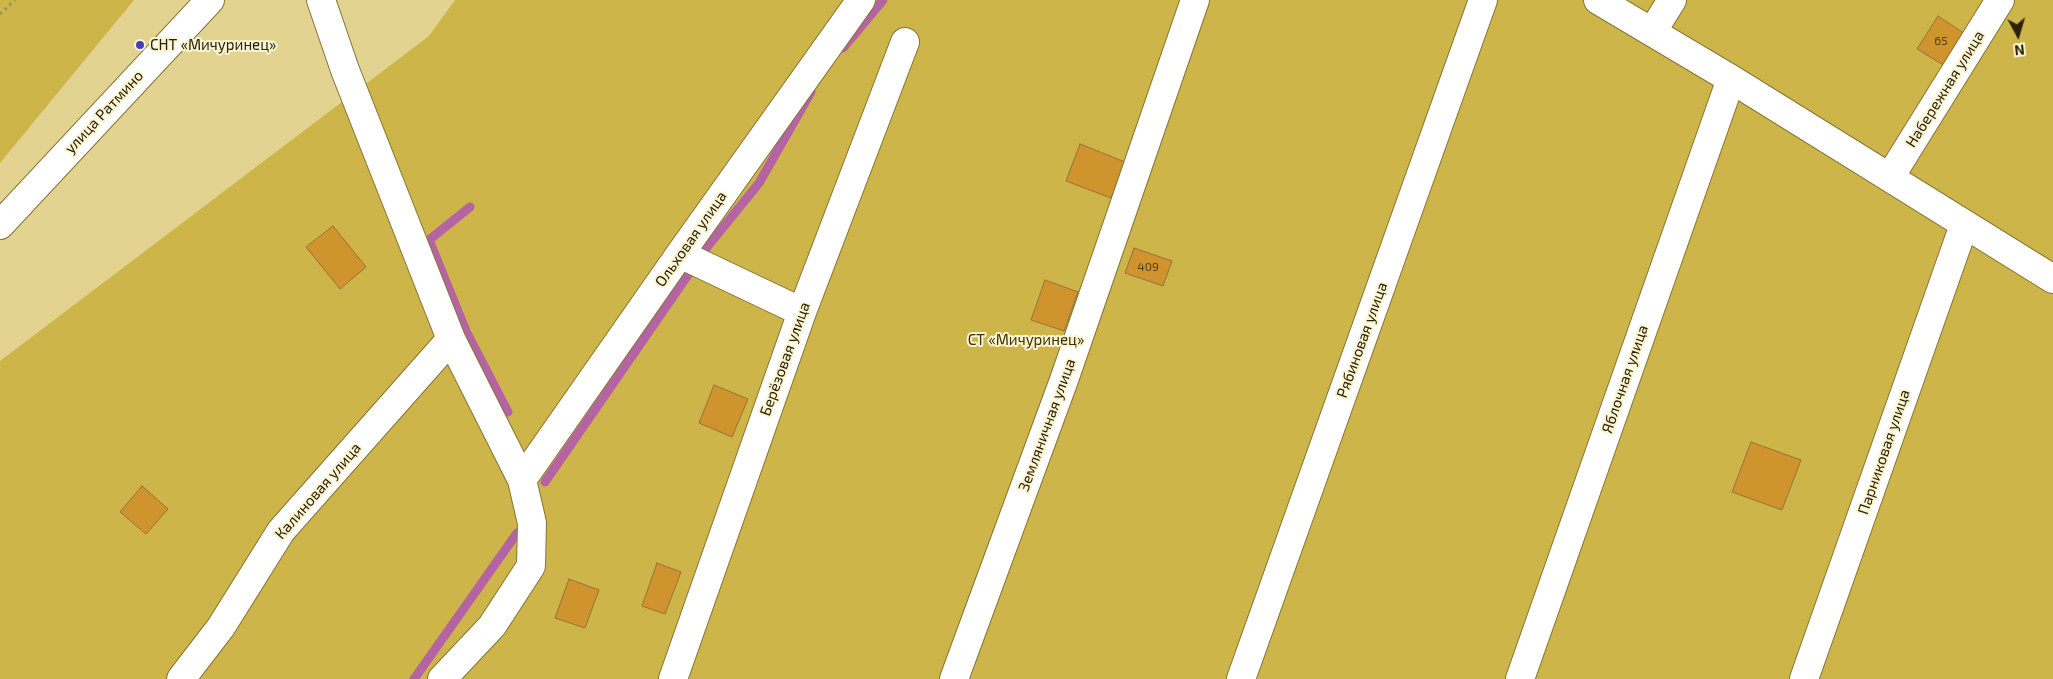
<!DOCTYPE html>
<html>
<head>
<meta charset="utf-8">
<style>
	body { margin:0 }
	#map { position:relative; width:2053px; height:679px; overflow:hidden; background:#e3d390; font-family:"Exo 2",sans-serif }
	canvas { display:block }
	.north { position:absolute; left:1993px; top:10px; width:50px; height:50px; -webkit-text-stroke:4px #fbf4d3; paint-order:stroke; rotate:174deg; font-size:14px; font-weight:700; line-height:20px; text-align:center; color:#292207 }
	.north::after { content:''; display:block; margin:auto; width:18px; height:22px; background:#292207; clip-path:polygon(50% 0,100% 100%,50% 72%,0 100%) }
</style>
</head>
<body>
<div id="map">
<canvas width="2053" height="679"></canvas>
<div class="north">N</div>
</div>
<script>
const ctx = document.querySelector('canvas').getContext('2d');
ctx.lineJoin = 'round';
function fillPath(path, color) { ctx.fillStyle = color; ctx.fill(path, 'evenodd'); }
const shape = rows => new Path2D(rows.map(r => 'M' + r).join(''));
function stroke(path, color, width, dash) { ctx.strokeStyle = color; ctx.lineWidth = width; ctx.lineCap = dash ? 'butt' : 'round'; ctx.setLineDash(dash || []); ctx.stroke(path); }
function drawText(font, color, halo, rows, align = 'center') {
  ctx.font = font + ' "Exo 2",sans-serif'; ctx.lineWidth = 4; ctx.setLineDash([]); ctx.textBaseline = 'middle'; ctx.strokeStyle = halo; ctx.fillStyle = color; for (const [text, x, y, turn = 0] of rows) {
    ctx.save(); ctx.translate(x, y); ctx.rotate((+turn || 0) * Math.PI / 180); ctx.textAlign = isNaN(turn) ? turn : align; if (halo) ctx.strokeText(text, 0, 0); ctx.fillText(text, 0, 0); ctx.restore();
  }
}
fillPath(shape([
	[0,0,134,0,0,163],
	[455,0,2053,0,2053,679,0,679,0,361,429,36]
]), '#ceb54a');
stroke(shape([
	[843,48,883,0],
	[470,207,429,240,466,331,508,412],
	[545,482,708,246,759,183,811,92],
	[414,679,517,533]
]), '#b563a2', 9);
const building = shape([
	[1938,16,1965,34,1945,66,1917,49,1938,16],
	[1080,144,1125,162,1111,198,1066,181,1080,144],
	[333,226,366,267,340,289,306,247,333,226],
	[1134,248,1172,261,1163,286,1125,273,1134,248],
	[1045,280,1078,292,1064,331,1031,320,1045,280],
	[714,385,748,399,732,437,699,423,714,385],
	[1751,442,1801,460,1782,510,1732,492,1751,442],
	[142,486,168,509,146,534,120,512,142,486],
	[657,563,681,572,665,614,642,606,657,563],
	[569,579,599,590,585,628,555,618,569,579]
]);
fillPath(building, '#cf942d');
stroke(building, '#977239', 1);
const minor = shape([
	[321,0,345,70,451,339,522,480,532,523,531,566,492,626,442,679],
	[1598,0,1731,79,2053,279],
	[1652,32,1672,0],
	[1890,177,2000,0],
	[680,254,802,312],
	[522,480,680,254,861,0],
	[181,679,221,627,281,531,451,339],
	[673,679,802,312,905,42],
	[954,679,1064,380,1195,0],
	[1241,679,1483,0],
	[1520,679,1731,79],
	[1804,679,1964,225]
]);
const tertiary = shape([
	[0,225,210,0]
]);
stroke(minor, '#847534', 30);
stroke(tertiary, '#847534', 30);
stroke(shape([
	[0,14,15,0]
]), '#9a8e5a', 3, [2.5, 4]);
stroke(minor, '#fff', 28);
stroke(tertiary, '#fff', 28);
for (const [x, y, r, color] of [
	[140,45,5,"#4242b8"]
]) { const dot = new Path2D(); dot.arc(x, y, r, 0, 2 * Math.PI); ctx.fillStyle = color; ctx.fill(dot); stroke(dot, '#fbf4d3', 2); }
drawText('12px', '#523e10', null, [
	["65",1941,41],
	["409",1148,267]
]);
drawText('15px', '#292207', '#fbf4d3', [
	["СНТ «Мичуринец»",150,45]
], 'left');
drawText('15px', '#292207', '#fbf4d3', [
	["Набережная улица",1945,89,-58],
	["улица Ратмино",104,112,-47],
	["Ольховая улица",691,239,-55],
	["Рябиновая улица",1362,340,-70],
	["Берёзовая улица",785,359,-70],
	["Яблочная улица",1625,379,-71],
	["Земляничная улица",1047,425,-70],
	["Парниковая улица",1884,452,-71],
	["Калиновая улица",318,491,-49]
]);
drawText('15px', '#3b3000', '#fbf4d3', [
	["СТ «Мичуринец»",1026,340]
]);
</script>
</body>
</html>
